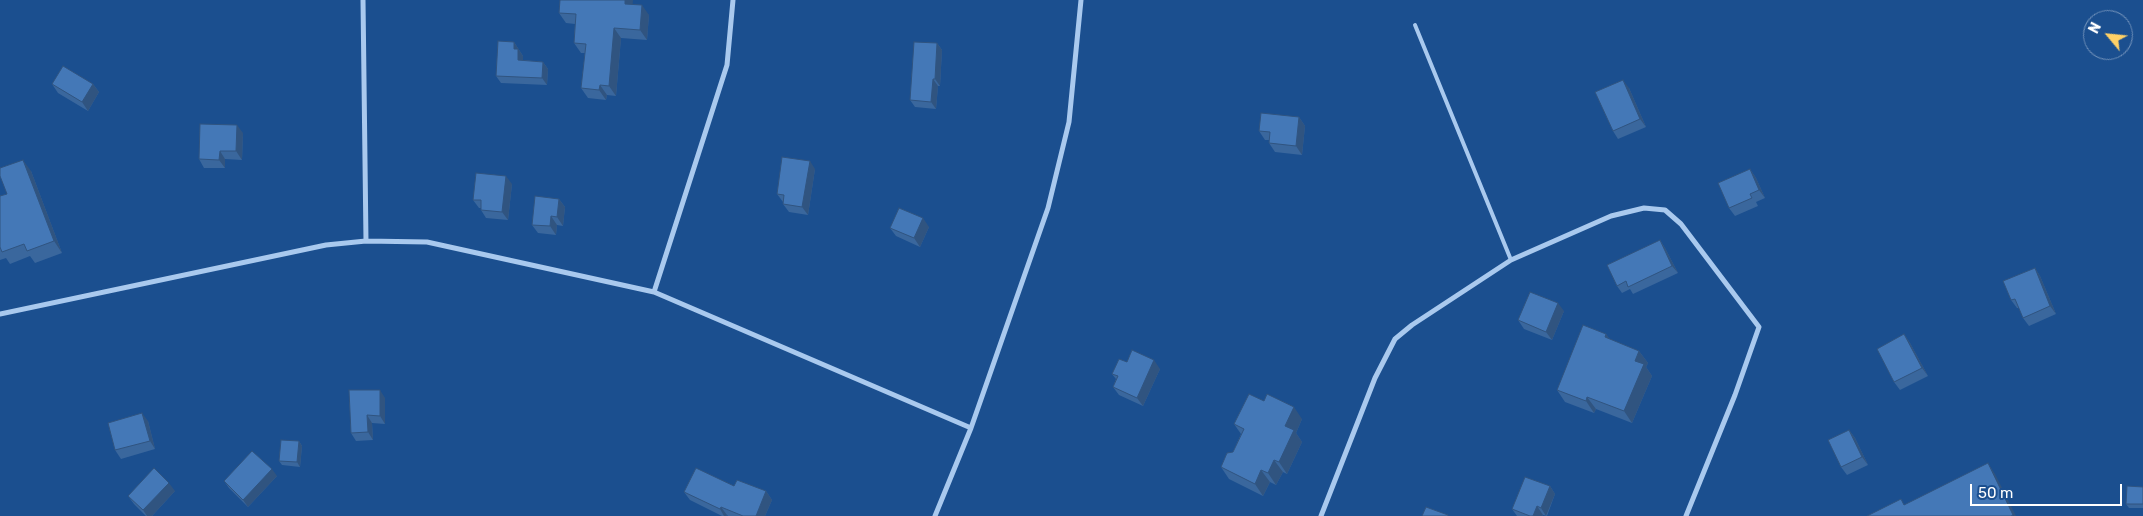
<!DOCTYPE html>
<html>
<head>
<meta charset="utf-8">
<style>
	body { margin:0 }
	#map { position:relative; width:2143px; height:516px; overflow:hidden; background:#1b4f8f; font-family:Rubik,sans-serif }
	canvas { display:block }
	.north { position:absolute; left:2083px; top:10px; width:50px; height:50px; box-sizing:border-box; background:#1b4f8f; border:1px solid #7695bc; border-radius:50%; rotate:298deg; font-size:14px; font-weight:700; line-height:20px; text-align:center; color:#fff }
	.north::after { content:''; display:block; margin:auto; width:18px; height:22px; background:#ffd166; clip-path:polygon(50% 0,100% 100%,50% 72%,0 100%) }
	.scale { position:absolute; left:1970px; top:484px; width:152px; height:22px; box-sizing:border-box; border:2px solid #fff; border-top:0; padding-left:6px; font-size:15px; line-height:18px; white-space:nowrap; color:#fff; -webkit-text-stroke:4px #1b4f8f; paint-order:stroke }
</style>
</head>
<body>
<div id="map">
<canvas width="2143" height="516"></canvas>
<div class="north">N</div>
<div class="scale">50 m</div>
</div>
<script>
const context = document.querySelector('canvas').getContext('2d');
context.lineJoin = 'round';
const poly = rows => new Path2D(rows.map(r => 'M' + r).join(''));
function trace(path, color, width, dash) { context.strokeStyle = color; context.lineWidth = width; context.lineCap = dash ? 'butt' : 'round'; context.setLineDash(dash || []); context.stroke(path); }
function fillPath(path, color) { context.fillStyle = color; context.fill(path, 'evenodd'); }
const lane = poly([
	[1415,25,1511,260]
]);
const street = poly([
	[363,0,366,241],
	[654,292,727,65,733,0],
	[0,314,326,245,366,241,427,242,654,292,971,428],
	[935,516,971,428,1048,208,1069,122,1081,0],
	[1321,516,1375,378,1395,339,1412,325,1511,260,1611,216,1644,208,1665,210,1681,224,1759,327,1735,395,1686,516]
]);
const wall = poly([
	[633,5,649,15,647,40,621,38,616,96,607,95,606,100,588,98,581,88,585,53,581,53,574,43,575,24,566,23,559,13],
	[514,42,523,56,523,60,543,62,548,69,547,85,501,83,496,76],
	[937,43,942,50,940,86,938,86,936,109,915,107,910,100],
	[52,84,93,84,99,92,88,111,58,93],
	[1629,88,1646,127,1618,139,1613,131],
	[1299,117,1305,126,1302,155,1275,152,1269,143,1269,140,1265,140,1259,131],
	[243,133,242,160,225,159,225,168,204,168,199,159],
	[815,169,808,215,789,212,783,204,783,202,777,194],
	[1750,169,1756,178,1765,198,1756,202,1758,206,1735,216,1729,208],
	[31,171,62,253,35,263,30,256,10,264,6,258,0,260,0,196,7,194],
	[512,184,508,220,486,218,481,210,481,208,479,208,473,200],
	[559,199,565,207,563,226,557,225,556,235,538,233,532,225],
	[929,227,920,247,896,236,890,228],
	[1660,240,1665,248,1678,273,1633,294,1630,289,1622,293,1617,286],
	[2035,268,2040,276,2056,314,2029,326,2023,318,2019,308,2017,308,2011,300],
	[1564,311,1552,340,1524,329,1518,320],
	[1606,334,1610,340,1639,351,1648,363,1646,367,1652,376,1632,423,1596,409,1594,413,1565,402,1557,390],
	[1904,334,1910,343,1928,376,1900,390,1894,382],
	[1127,362,1160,369,1143,406,1119,395,1113,387,1116,379,1112,374],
	[349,390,385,398,385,424,372,423,373,440,356,441,351,433],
	[1302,419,1296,433,1302,442,1287,474,1283,472,1276,485,1270,482,1263,496,1229,479,1221,467,1233,452,1241,434,1234,424],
	[148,421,155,449,121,459,115,450],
	[1849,430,1855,438,1868,465,1847,475,1841,467],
	[299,441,302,446,300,467,282,465,279,461],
	[277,476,248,507,229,488,224,481],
	[734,486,766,491,772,500,765,516,728,516,727,515,726,516,722,516,690,500,684,492],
	[1550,486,1555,494,1547,516,1543,515,1542,516,1517,516,1512,509],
	[2143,487,2143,508,2129,508,2126,504],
	[175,491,152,516,146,516,134,504,128,496]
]);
const shadedWall = poly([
	[625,0,633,0,632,14,625,4],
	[642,5,649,15,647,40,640,30],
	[614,28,621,38,616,96,609,86],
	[514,42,523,56,523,67,518,60,514,49],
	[937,43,942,50,940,86,935,79],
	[543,62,548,69,547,85,542,78],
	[933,79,938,86,936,109,931,102],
	[1623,80,1629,88,1646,127,1640,119],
	[93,84,99,92,88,111,82,102],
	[600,85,607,95,606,100,599,90],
	[1299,117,1305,126,1302,155,1296,146],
	[237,125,243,133,242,160,236,151],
	[220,151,225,159,225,168,219,160],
	[23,160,31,171,62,253,54,241],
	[810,161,815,169,808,215,802,207],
	[1750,169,1756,178,1765,198,1759,190],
	[506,176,512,184,508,220,502,212],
	[559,199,565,207,563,226,557,217],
	[551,216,557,225,556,235,550,226],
	[923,218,929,227,920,247,914,238],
	[1660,240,1665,248,1678,273,1672,266],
	[2035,268,2040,276,2056,314,2050,306],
	[1558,303,1564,311,1552,340,1546,332],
	[1606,334,1615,346,1605,337],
	[1904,334,1910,343,1928,376,1922,368],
	[1639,351,1648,363,1646,367,1652,376,1632,423,1624,411,1635,361],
	[1154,360,1160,369,1143,406,1137,398],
	[380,390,385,398,385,424,380,416],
	[1587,397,1596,409,1594,413,1586,401],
	[1294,407,1302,419,1296,433,1302,442,1287,474,1279,462,1285,426],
	[142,413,148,421,155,449,150,441],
	[367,415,372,423,373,440,368,432],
	[1849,430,1855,438,1868,465,1862,457],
	[299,441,302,446,300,467,297,462],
	[1274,460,1283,472,1276,485,1268,473],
	[1988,463,1995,474,2016,516,2014,516,2013,515],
	[272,469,277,476,248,507,243,500],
	[1261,470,1270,482,1263,496,1255,484],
	[169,483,175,491,152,516,147,516,143,510],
	[1550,486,1555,494,1546,516,1541,508],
	[766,491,772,500,765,516,756,516],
	[1537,506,1543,515,1542,516,1533,516],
	[721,507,727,515,726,516,724,516,720,509]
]);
const building = poly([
	[560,0,625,0,625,4,642,5,640,30,614,28,609,86,600,85,599,90,581,88,586,44,574,43,576,14,559,13,560,0],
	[498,41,514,42,514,49,518,49,518,60,543,62,542,78,496,76,498,41],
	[914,42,937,43,935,79,933,79,931,102,910,100,914,42],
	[63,66,93,84,82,102,52,84,63,66],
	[1623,80,1640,119,1613,131,1595,92,1623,80],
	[1261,113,1299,117,1296,146,1269,143,1270,132,1259,131,1261,113],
	[200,124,237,125,236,151,220,151,219,160,199,159,200,124],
	[782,157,810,161,802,207,783,204,784,195,777,194,782,157],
	[23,160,54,241,27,251,24,244,2,252,0,247,0,196,7,194,0,176,0,168,23,160],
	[1750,169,1759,190,1750,194,1752,198,1729,208,1718,183,1750,169],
	[476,173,506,176,502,212,481,210,481,200,473,200,476,173],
	[535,196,559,199,557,217,551,216,550,226,532,225,535,196],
	[899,208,923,218,914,238,890,228,899,208],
	[1660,240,1672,266,1628,287,1626,281,1617,286,1607,265,1660,240],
	[2035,268,2050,306,2023,318,2015,299,2011,300,2003,281,2035,268],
	[1530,292,1558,303,1546,332,1518,320,1530,292],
	[1583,325,1606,334,1605,337,1639,351,1635,361,1644,364,1624,411,1587,397,1586,401,1557,390,1583,325],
	[1904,334,1922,368,1894,382,1877,349,1904,334],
	[1132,350,1154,360,1137,398,1113,387,1118,376,1112,374,1119,359,1127,362,1132,350],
	[349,390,380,390,380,416,367,415,368,432,351,433,349,390],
	[1249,394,1264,401,1267,394,1294,407,1285,426,1294,430,1279,462,1274,460,1268,473,1261,470,1255,484,1221,467,1227,453,1233,452,1244,429,1234,424,1249,394],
	[142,413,150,441,115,450,108,423,142,413],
	[1849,430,1862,457,1841,467,1828,440,1849,430],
	[281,440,299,441,297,462,279,461,281,440],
	[252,451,272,469,243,500,224,481,252,451],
	[1988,463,2013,515,2011,516,1867,516,1901,499,1904,505,1988,463],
	[154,468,169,483,143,510,128,496,154,468],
	[696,468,734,486,737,480,766,491,756,516,743,516,721,507,720,509,684,492,696,468],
	[1525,477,1550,486,1541,508,1537,506,1533,516,1530,516,1512,509,1525,477],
	[2127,486,2143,487,2143,504,2126,504,2127,486],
	[1426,507,1448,515,1448,516,1422,516,1426,507]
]);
trace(lane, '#a9c9ee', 4);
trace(street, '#a9c9ee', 5);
fillPath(wall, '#3a679d');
fillPath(shadedWall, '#305480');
fillPath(building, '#4478b7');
trace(building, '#305480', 1);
</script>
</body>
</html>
